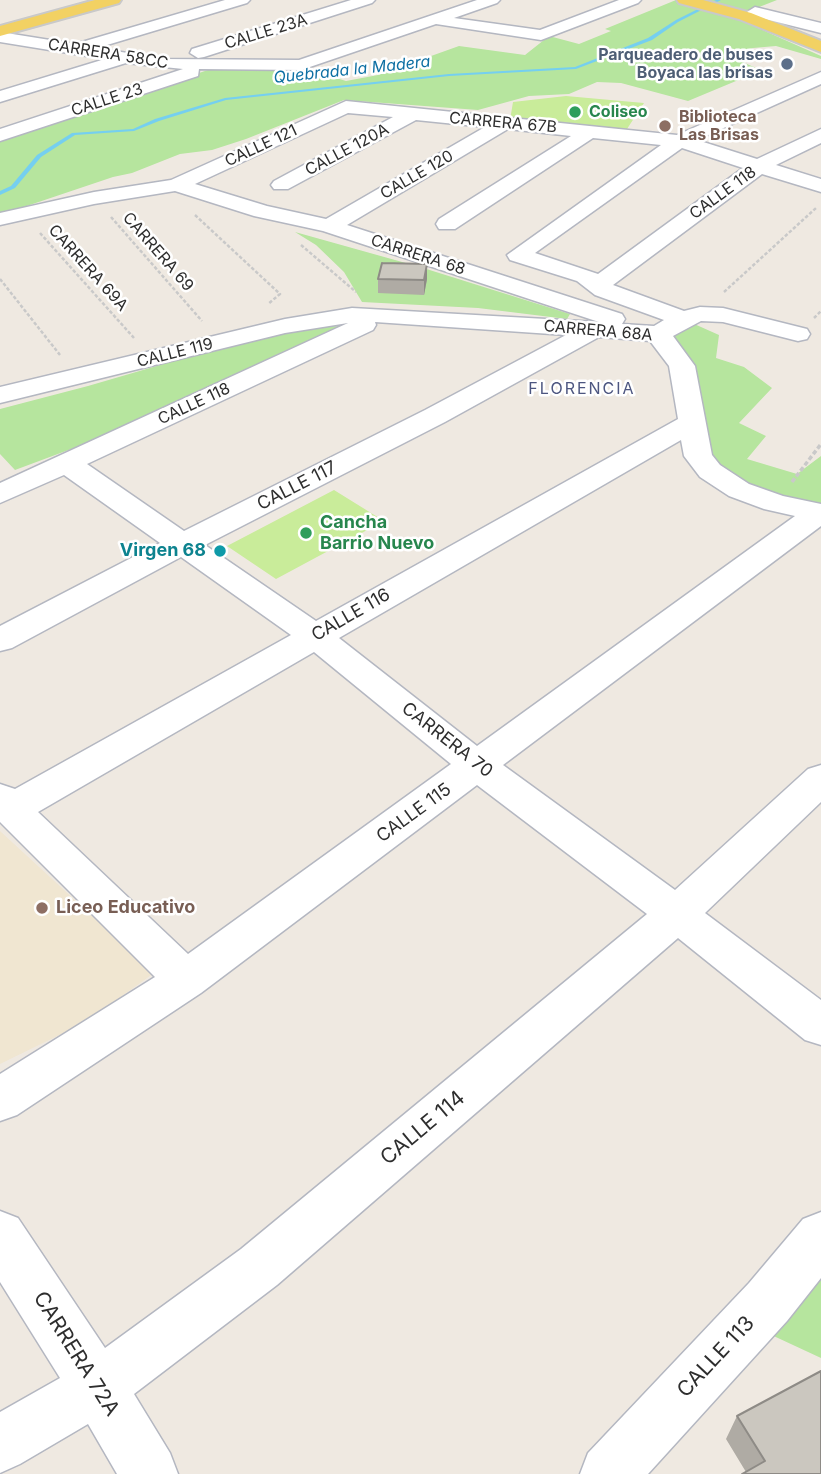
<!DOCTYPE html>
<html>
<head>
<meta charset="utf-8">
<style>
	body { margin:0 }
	canvas { display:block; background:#efe9e1 }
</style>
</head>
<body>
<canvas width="821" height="1474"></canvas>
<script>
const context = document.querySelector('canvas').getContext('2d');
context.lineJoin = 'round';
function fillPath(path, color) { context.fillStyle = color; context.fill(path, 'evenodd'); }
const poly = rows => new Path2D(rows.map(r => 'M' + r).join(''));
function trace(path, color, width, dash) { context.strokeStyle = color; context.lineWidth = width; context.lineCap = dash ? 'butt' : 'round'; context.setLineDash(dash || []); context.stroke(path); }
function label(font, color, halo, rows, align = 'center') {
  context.font = font + ' Inter,sans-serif'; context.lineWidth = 5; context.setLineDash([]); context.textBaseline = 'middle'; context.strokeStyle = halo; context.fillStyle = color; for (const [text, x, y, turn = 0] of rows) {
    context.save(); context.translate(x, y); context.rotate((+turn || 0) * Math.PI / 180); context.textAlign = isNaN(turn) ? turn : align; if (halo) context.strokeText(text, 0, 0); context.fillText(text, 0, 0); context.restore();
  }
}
const education = poly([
	[0,831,154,973,86,1022,0,1064]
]);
const green = poly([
	[676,0,777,0,749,11,749,24,821,56,821,59,776,46,753,48,729,56,765,72,736,81,688,101,621,83,597,82,569,94,529,96,478,110,344,100,246,139,212,150,180,154,132,173,113,177,0,215,0,139,211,69,310,70,346,81,378,75,459,46,525,55,549,36,579,44,611,31,605,29],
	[295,232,420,267,570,314,567,319,478,308,362,302,344,272,316,245],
	[683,319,719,335,716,358,744,367,772,388,739,423,766,436,747,459,797,474,821,456,821,507,757,491,717,466,658,334],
	[344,326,90,442,15,470,0,454,0,409,88,386,222,347,310,327],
	[821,1262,821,1358,765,1332]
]);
const pitch = poly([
	[566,96,644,103,627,129,510,120,513,102],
	[334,490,384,521,276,579,227,546]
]);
const stream = poly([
	[716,0,721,0,678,22,652,40,576,69,449,76,226,100,159,121,134,131,75,135,41,157,15,188,0,195,0,191,11,186,37,155,72,133,133,129,155,119,225,98,449,74,575,67,648,38,676,20,716,0]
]);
const pathFar1 = poly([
	[195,215,280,294,268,304],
	[111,217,202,321],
	[40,233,134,338],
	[301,245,356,292],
	[0,279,60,355],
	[724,292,816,208],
	[814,318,821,311]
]);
const path = poly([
	[792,482,821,444]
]);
const minor = poly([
	[225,0,250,0,247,3,97,48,164,59,299,60,477,0,500,0,497,3,454,18,540,30,619,0,641,0,638,3,541,40,436,24,301,70,199,69,198,76,0,141,0,129,183,69,126,63,0,102,0,91,105,59,0,42,0,32,75,44,225,0],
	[351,0,375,0,372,3,204,57,198,58,190,53,192,49,351,0],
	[755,7,821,23,821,33,749,15,747,12,755,7],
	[821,72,821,84,697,140,757,159,821,129,821,143,776,165,821,179,821,192,762,174,613,285,684,311,700,307,723,308,807,329,810,334,807,339,798,341,723,322,701,321,673,336,695,366,712,455,720,465,749,484,783,496,821,504,821,526,503,765,675,890,808,769,821,765,821,802,705,913,821,1000,821,1045,805,1040,678,938,277,1285,134,1394,170,1453,178,1474,117,1474,88,1424,20,1464,0,1473,0,1412,60,1378,0,1282,0,1211,18,1218,105,1348,241,1249,647,914,477,785,201,993,17,1115,0,1121,0,1074,155,977,0,822,0,784,15,789,291,635,181,557,12,648,0,651,0,626,160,543,64,475,0,503,0,483,348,323,285,333,0,403,0,387,285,319,352,308,599,322,323,231,254,216,175,191,94,204,0,225,0,213,94,192,171,180,346,101,677,135,821,72],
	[348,113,393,117,274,181,271,185,274,189,288,189,416,120,485,127,326,219,267,206,195,184,348,113],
	[508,129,571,136,439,219,436,224,439,229,455,229,593,138,661,145,507,255,510,260,577,281,595,295,664,320,654,326,622,324,625,319,622,314,347,225,508,129],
	[682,148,743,168,598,274,535,253,682,148],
	[375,322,566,335,425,410,184,531,87,464,373,330,376,325,375,322],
	[599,337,650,341,669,366,678,419,316,621,205,545,445,422,599,337],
	[681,440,684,456,700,477,729,496,764,509,795,516,477,746,339,638,681,440],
	[314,652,451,764,188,954,38,812,314,652],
	[821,1212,821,1278,787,1321,648,1474,580,1474,588,1453,749,1283,803,1219,821,1212]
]);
const major = poly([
	[95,0,121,0,119,3,0,36,0,26,95,0],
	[677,0,703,0,751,13,821,41,821,52,739,19,679,3,677,0]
]);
const wall = poly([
	[378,279,427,279,424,295,378,293],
	[737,1416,821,1474,746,1472,726,1439]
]);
const shadedWall = poly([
	[427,264,427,279,424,295,424,280]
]);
const building = poly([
	[382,263,427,264,424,280,378,279,382,263],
	[821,1371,821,1474,742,1474,765,1461,737,1416,821,1371]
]);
const markers = [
	[787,64,7,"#5c6f8a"],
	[575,112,7,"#2e9e5b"],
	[665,126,7,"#8d6e63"],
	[306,533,7,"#2e9e5b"],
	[220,551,7,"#0f9aa8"],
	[42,908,7,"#8d6e63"]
];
const farStreetnames = [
	["CALLE 23A",266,32,-17],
	["CARRERA 58CC",108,54,9],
	["CALLE 23",107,100,-18],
	["CARRERA 67B",503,123,5],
	["CALLE 121",261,146,-25],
	["CALLE 120A",347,150,-28],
	["CALLE 120",417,175,-30],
	["CALLE 118",723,193,-36],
	["CARRERA 69",158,252,49],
	["CARRERA 68",418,255,18],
	["CARRERA 69A",88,268,48],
	["CARRERA 68A",598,331,5],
	["CALLE 119",175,353,-14],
	["CALLE 118",194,404,-25]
];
const farServicenames = [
	["Parqueadero de buses",773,55],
	["Boyaca las brisas",773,73]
];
const farWaternames = [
	["Quebrada la Madera",352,70,-6]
];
const farLeisurenames = [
	["Coliseo",589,112]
];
const farEducationnames = [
	["Biblioteca",679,117],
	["Las Brisas",679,135]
];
const farNeighbourhoodnames = [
	["FLORENCIA",582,389]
];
const streetNames = [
	["CALLE 117",297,486,-27],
	["CALLE 116",351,615,-30],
	["CARRERA 70",447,740,38],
	["CALLE 115",414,813,-36]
];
const leisureNames = [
	["Cancha",320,523],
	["Barrio Nuevo",320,544]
];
const cultureNames = [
	["Virgen 68",206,551]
];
const educationNames = [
	["Liceo Educativo",56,908]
];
const nearStreetnames = [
	["CALLE 114",423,1128,-40],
	["CARRERA 72A",76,1354,58],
	["CALLE 113",716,1357,-47]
];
fillPath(education, '#f0e6d1');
fillPath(green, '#b6e59e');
fillPath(pitch, '#c9ec9a');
fillPath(stream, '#75cff0');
trace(minor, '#b4b7c1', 3);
trace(major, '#c9c9c9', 4);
trace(pathFar1, '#c9c9c9', 2.5, [3.5, 2]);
trace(path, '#c9c9c9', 3.5, [4.5, 2.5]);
fillPath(minor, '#fff');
fillPath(major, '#f2d163');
fillPath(wall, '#afaba4');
fillPath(shadedWall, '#8e8b86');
fillPath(building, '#cbc7bf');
trace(building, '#8e8b86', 2);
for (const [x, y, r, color] of markers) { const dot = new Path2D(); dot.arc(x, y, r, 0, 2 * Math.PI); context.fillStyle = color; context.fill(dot); trace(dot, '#fff', 2.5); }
label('16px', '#2e2e2e', '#fff', farStreetnames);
label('bold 16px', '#4e5e75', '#fff', farServicenames, 'right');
label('italic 16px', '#0d6fa3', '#fff', farWaternames);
label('bold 16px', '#27864d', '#fff', farLeisurenames, 'left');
label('bold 16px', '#785e54', '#fff', farEducationnames, 'left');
context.letterSpacing = '2px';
label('16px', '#4d5680', '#fff', farNeighbourhoodnames);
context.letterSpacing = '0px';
label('18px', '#2e2e2e', '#fff', streetNames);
label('bold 18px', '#27864d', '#fff', leisureNames, 'left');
label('bold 18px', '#0d838f', '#fff', cultureNames, 'right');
label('bold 18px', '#785e54', '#fff', educationNames, 'left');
label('21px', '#2e2e2e', '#fff', nearStreetnames);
</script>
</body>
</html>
